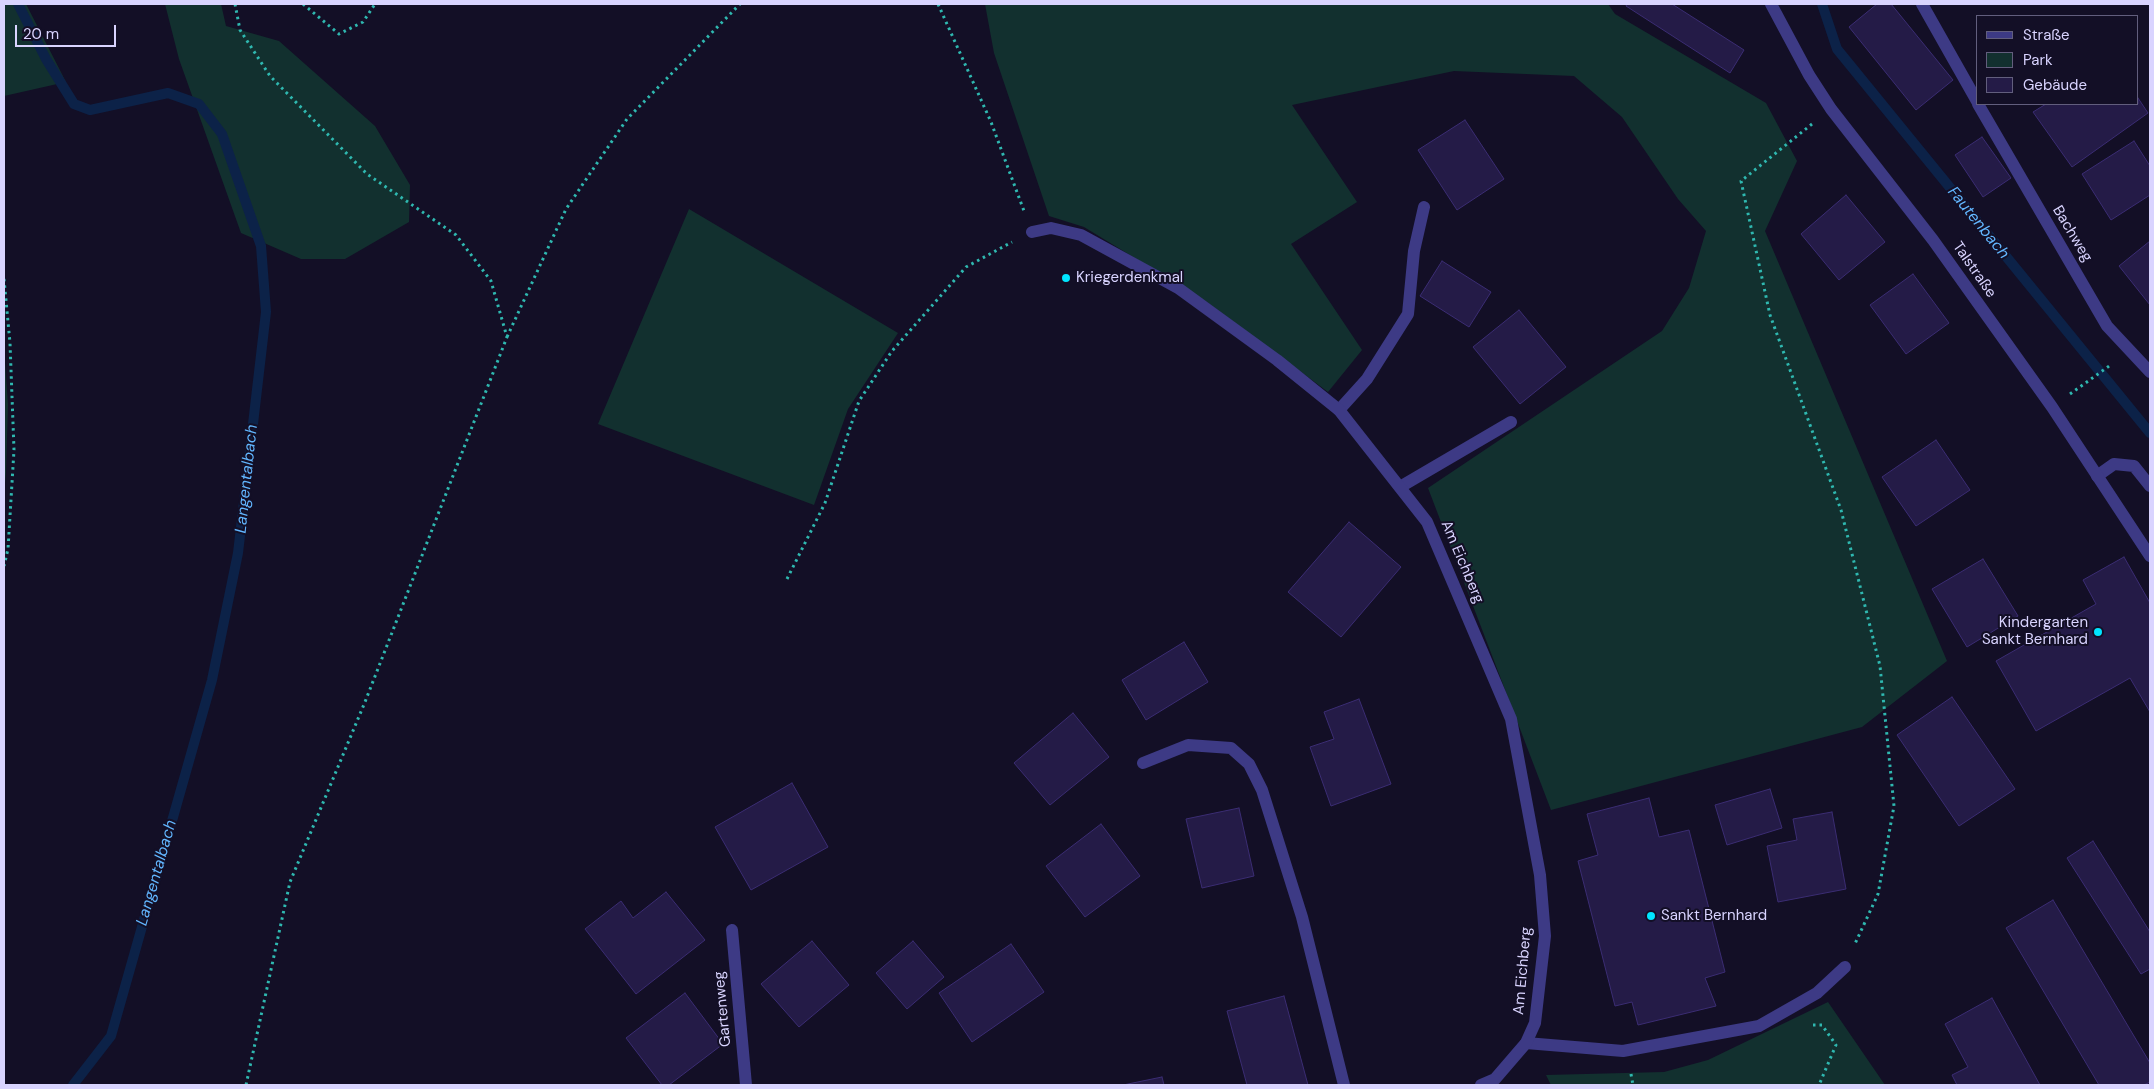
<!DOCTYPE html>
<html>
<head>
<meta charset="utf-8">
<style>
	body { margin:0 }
	#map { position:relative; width:2154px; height:1089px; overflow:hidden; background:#130f26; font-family:"DM Sans",sans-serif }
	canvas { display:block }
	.frame { position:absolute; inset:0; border:5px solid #d9d4ff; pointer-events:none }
	.legend { position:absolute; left:1976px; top:15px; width:162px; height:90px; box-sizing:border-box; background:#130f26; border:1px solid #625e7d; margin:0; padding:6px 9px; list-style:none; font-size:15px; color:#d9d4ff }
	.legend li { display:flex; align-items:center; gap:10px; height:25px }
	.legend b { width:25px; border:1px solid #625e7d }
	.scale { position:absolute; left:15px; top:25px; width:101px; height:22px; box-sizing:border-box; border:2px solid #d9d4ff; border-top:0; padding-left:6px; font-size:15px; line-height:18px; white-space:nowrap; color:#d9d4ff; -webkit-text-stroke:4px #130f26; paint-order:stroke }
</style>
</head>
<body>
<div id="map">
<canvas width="2154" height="1089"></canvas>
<div class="frame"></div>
<ul class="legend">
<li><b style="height:6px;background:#3d3a85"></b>Straße</li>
<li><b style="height:14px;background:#12302f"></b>Park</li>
<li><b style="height:14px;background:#241b47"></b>Gebäude</li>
</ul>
<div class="scale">20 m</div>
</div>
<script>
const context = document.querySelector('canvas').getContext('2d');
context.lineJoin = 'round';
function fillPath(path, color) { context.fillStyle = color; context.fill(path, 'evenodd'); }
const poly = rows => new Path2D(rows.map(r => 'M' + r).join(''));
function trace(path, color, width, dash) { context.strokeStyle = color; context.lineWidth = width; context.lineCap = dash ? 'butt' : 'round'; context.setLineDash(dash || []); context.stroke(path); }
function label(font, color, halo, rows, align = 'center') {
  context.font = font + ' "DM Sans",sans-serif'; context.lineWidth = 4; context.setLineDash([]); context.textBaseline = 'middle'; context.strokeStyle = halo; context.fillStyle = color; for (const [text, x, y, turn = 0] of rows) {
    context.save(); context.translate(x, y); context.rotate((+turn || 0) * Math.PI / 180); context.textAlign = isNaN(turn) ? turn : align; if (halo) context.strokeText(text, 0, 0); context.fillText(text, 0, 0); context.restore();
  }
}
const green = poly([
	[4,4,26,4,66,82,4,96],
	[165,4,221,4,226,26,279,41,375,126,410,185,409,222,345,259,301,259,241,233,179,59],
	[985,4,1608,4,1615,14,1766,103,1797,161,1765,231,1947,661,1862,727,1551,810,1428,488,1662,331,1689,288,1706,231,1678,199,1622,117,1574,76,1454,71,1292,105,1357,202,1291,244,1362,350,1328,392,1207,302,1084,227,1049,216,994,53],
	[689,209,898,333,848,409,814,505,598,424],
	[4,348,8,405,6,473,4,494],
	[1828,1002,1885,1085,1551,1085,1546,1075,1664,1072,1708,1060]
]);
const stream = poly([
	[18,4,46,59,74,104,90,110,168,93,199,104,222,134,261,246,266,312,238,553,212,680,111,1036,73,1085],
	[1822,4,1837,49,2150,433]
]);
const building = poly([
	[1627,4,1672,4,1744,50,1730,73,1626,6,1627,4],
	[1877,4,1891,4,1953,80,1916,110,1849,27,1877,4],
	[2138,98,2148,113,2072,167,2033,112,2046,104,2138,104,2138,98],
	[1465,120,1504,179,1457,210,1418,150,1465,120],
	[1982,137,2011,178,1983,197,1955,155,1982,137],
	[2134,141,2150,166,2150,195,2111,220,2082,174,2134,141],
	[1846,195,1885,242,1839,280,1801,234,1846,195],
	[2150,241,2150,305,2119,266,2150,241],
	[1442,261,1491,292,1469,327,1420,296,1442,261],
	[1913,274,1949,323,1906,354,1870,305,1913,274],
	[1519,310,1566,367,1520,404,1473,347,1519,310],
	[1936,440,1970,490,1916,526,1882,477,1936,440],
	[1349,522,1401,567,1341,637,1288,592,1349,522],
	[2124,557,2150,603,2150,712,2130,678,2036,731,1996,661,2096,604,2083,580,2124,557],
	[1983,559,2018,616,1967,647,1932,589,1983,559],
	[1184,642,1208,682,1146,720,1122,680,1184,642],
	[1952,697,2015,789,1959,826,1897,735,1952,697],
	[1359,699,1391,784,1331,806,1310,747,1334,739,1324,712,1359,699],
	[1073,713,1109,757,1050,805,1014,763,1073,713],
	[792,783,828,847,751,890,715,827,792,783],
	[1770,789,1782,828,1727,845,1715,805,1770,789],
	[1649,798,1659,837,1689,830,1725,972,1705,978,1716,1006,1638,1025,1632,1002,1615,1006,1578,861,1598,855,1587,814,1649,798],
	[1239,808,1254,876,1202,888,1186,819,1239,808],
	[1832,812,1846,889,1778,902,1767,846,1797,840,1793,819,1832,812],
	[1101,824,1140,876,1085,917,1046,866,1101,824],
	[2093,841,2150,932,2150,969,2141,974,2067,858,2093,841],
	[666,892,705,940,636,994,585,929,621,901,633,918,666,892],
	[2053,900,2150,1063,2150,1082,2144,1085,2099,1085,2006,928,2053,900],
	[812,941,849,985,799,1027,761,984,812,941],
	[913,941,944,977,907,1009,876,973,913,941],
	[1011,944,1044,992,972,1042,939,993,1011,944],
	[685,993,723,1044,669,1085,662,1085,626,1038,685,993],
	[1284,996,1308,1085,1247,1085,1227,1011,1284,996],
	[1992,998,2040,1085,1957,1085,1952,1075,1968,1067,1945,1024,1992,998],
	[1162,1077,1164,1085,1123,1085,1162,1077]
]);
const path = poly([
	[235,4,240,30,270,76,367,174,456,235,491,281,507,337,365,702,290,882,246,1085],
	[303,4,339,34,363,22,375,4],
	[938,4,991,122,1024,211],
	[1812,124,1741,181,1770,315,1841,510,1880,666,1894,806,1878,894,1854,946],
	[4,279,10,343,14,450,8,549,4,566],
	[507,337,566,209,627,119,740,4],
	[2070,394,2112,364],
	[787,579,825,503,859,401,892,351,966,267,1012,242],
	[1813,1025,1822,1025,1836,1045,1819,1085],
	[1631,1074,1633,1085]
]);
const service = poly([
	[1339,410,1367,379,1408,314,1414,251,1424,207],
	[2097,476,2114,464,2134,466,2150,486],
	[1400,487,1511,422],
	[1526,1043,1623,1051,1759,1026,1817,993,1845,967]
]);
const minor = poly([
	[1771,4,1809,75,1831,109,1933,240,2052,407,2150,556],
	[1922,4,1978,103],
	[1978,104,2107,326,2150,372],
	[1032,232,1051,228,1081,235,1178,288,1277,360,1339,410,1427,522,1511,719,1540,875,1545,936,1535,1023,1526,1043,1495,1079,1481,1085],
	[1143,763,1188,745,1231,748,1249,764,1262,790,1302,917,1344,1085],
	[732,930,746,1085]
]);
const markers = [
	[1066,278,5,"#00e5ff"],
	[2098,632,5,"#00e5ff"],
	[1651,916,5,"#00e5ff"]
];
const streetNames = [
	["Bachweg",2072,234,59],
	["Talstraße",1974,270,55],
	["Am Eichberg",1462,562,67],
	["Am Eichberg",1523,971,-85],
	["Gartenweg",723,1009,-95]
];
const poiNames = [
	["Kriegerdenkmal",1076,278],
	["Kindergarten",2088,623,"right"],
	["Sankt Bernhard",2088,640,"right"],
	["Sankt Bernhard",1661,916]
];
const waterNames = [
	["Fautenbach",1978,223,51],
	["Langentalbach",247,479,-84],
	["Langentalbach",157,873,-74]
];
fillPath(green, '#12302f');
trace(stream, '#0c2248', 10);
fillPath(building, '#241b47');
trace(building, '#3b2d73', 1);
trace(path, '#2fb8b0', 3, [2.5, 4]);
trace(service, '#3d3a85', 12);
trace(minor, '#3d3a85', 12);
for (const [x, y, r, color] of markers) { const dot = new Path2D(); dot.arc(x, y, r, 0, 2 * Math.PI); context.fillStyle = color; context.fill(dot); trace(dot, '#130f26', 2); }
label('15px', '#d9d4ff', '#130f26', streetNames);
label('15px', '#d9d4ff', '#130f26', poiNames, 'left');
label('italic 16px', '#62b6ff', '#130f26', waterNames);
</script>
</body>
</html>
